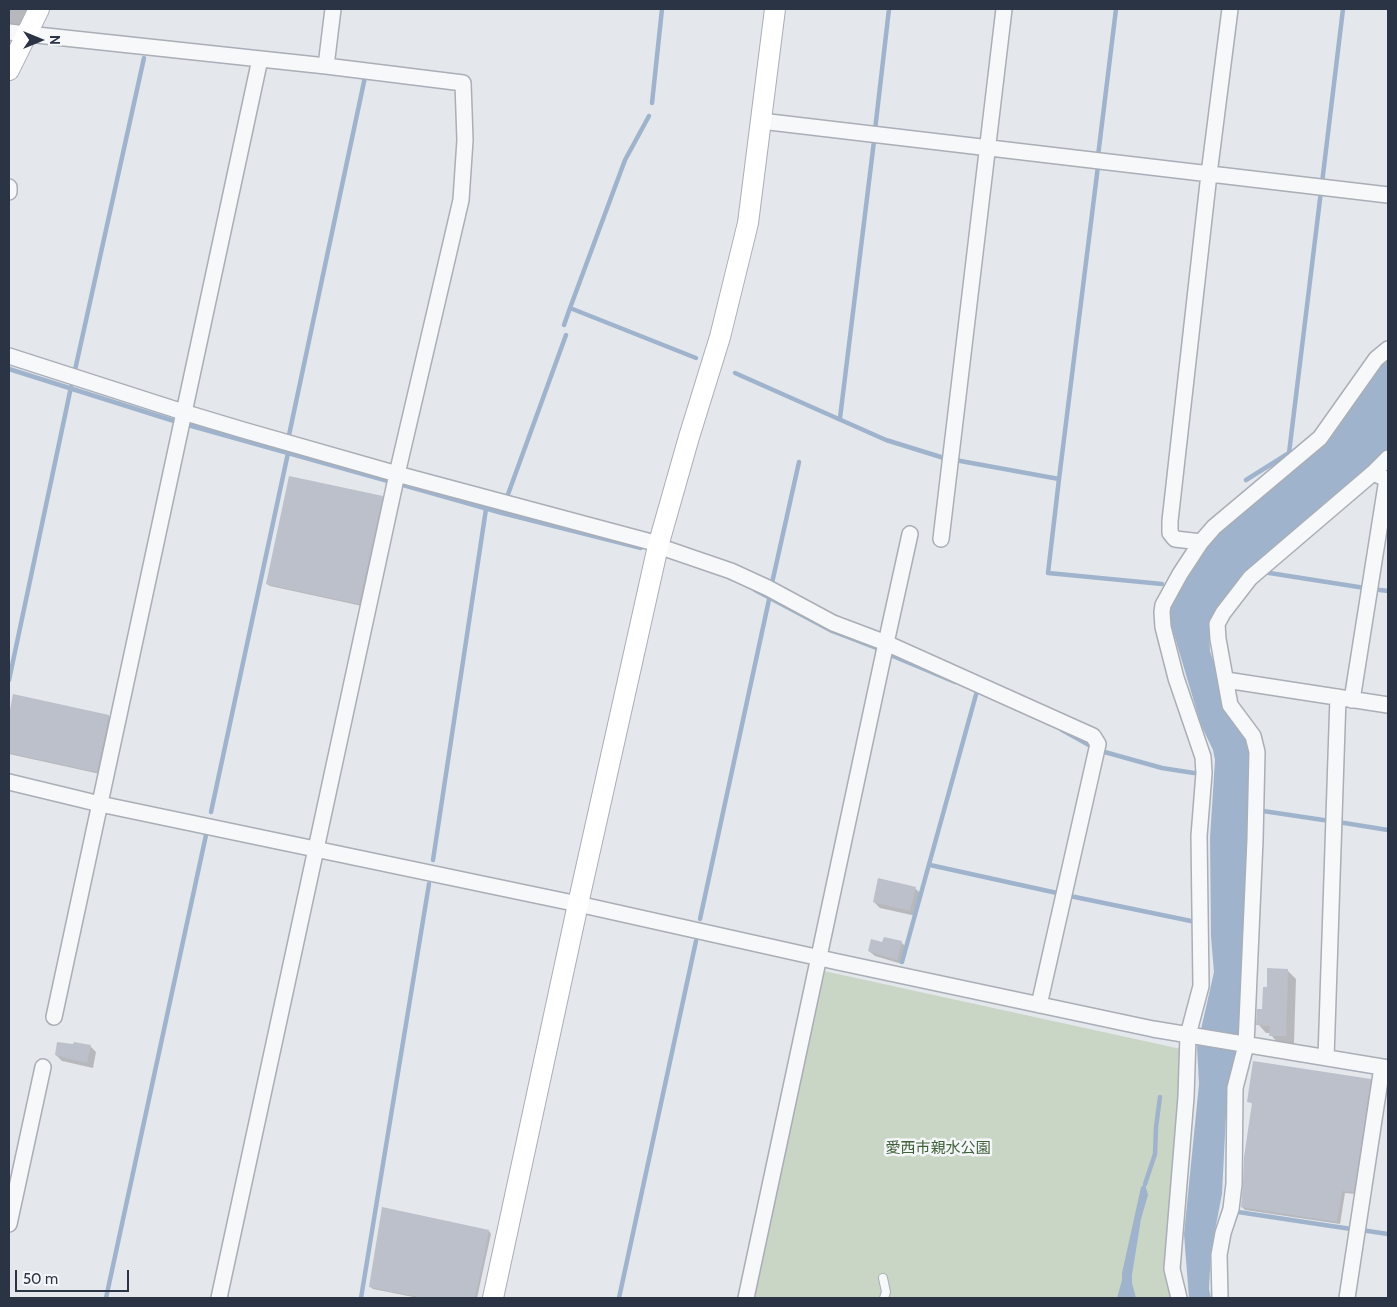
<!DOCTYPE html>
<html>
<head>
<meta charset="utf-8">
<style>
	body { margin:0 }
	#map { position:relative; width:1397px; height:1307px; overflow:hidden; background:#e4e7ec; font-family:Cabin,sans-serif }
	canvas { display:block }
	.frame { position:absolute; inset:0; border:10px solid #2b3445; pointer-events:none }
	.north { position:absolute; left:15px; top:15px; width:50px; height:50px; -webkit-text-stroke:4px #f4f6f9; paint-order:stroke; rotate:90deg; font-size:14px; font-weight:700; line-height:20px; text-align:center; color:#2b3445 }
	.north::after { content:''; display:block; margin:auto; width:18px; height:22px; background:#2b3445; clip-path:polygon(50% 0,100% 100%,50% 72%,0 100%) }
	.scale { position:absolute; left:15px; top:1270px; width:114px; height:22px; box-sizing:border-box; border:2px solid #2b3445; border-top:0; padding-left:6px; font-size:15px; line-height:18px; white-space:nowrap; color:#2b3445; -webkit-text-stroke:4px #f4f6f9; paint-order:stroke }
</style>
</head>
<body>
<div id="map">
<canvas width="1397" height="1307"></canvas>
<div class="frame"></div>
<div class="north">N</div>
<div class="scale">50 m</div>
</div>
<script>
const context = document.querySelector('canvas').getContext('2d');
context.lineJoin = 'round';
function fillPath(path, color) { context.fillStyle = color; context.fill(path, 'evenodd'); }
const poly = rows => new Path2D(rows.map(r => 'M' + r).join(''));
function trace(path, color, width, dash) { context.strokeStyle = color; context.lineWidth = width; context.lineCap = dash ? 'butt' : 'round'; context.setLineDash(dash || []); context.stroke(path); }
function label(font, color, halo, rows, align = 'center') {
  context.font = font + ' Cabin,"Noto Sans JP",sans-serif'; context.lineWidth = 5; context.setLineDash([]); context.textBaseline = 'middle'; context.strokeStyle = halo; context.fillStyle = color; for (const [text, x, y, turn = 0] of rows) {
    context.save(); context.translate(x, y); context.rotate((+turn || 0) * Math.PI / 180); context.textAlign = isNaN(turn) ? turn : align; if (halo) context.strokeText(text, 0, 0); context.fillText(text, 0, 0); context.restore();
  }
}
const green = poly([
	[824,971,1181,1049,1167,1263,1172,1298,751,1298]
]);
const water = poly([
	[1388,360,1388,450,1237,585,1222,600,1211,620,1209,628,1210,651,1217,673,1222,702,1250,740,1253,755,1241,1033,1227,1094,1222,1194,1211,1251,1209,1289,1211,1298,1189,1298,1184,1234,1199,1084,1197,1047,1214,972,1211,937,1210,838,1215,760,1213,750,1201,725,1170,621,1171,604,1194,564,1214,538,1327,442,1343,415,1363,388,1383,363],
	[1145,1184,1148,1195,1141,1219,1132,1275,1132,1283,1136,1298,1117,1298,1122,1280,1122,1273,1141,1187]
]);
const shadow = poly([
	[9,9,33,9,18,35,9,37],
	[382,497,385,500,362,606,270,586,267,584],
	[14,695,109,716,111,719,100,774,9,754,9,721],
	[915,888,921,894,916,916,880,908,874,902],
	[901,942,906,947,902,964,875,956,869,951,883,943],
	[1288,971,1296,979,1294,1044,1279,1044,1271,1035,1271,1033,1266,1033,1258,1024,1268,988],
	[90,1046,96,1052,93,1068,62,1061,56,1055],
	[1370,1080,1373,1083,1356,1194,1345,1193,1340,1224,1245,1210,1242,1207,1253,1104,1248,1101],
	[489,1231,491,1234,477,1298,418,1298,373,1289,370,1286]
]);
const stream = poly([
	[652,103,662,9],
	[875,130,889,9],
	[1098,156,1116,9],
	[1322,183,1343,9],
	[570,308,625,160,649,116],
	[564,325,570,308,696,358],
	[9,369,174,421],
	[75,370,144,58],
	[735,373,886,440,944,458],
	[840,418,874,141],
	[188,425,388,481],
	[289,435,365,77],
	[955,460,1059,479,1048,573,1162,584],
	[1059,479,1098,166],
	[1246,480,1289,453,1321,191],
	[403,485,502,513,641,548],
	[507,497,566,335],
	[1263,572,1365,588],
	[772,583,799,462],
	[1372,589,1388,591],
	[755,590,832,631,879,649],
	[888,654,955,682],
	[9,680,71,387],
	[1062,730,1089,745],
	[1101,751,1162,768,1194,773],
	[1263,811,1330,821],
	[211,812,288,453],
	[1338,822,1388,830],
	[433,860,486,509],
	[930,865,1057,893],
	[1070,896,1191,921],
	[700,919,770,595],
	[902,962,977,691],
	[1145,1184,1155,1154,1156,1127,1160,1097],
	[1238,1212,1351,1229],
	[1361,1230,1388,1234],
	[106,1298,206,835],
	[361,1298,429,884],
	[619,1298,696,941]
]);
const building = poly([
	[289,476,383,496,359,604,266,584],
	[13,694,109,715,97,772,9,753,9,715],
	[878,878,916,887,910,911,873,902],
	[884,937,902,941,897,960,868,951,871,939,882,942],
	[1267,968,1288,969,1286,1036,1269,1036,1270,1026,1256,1025,1257,1009,1262,1009,1263,987,1267,987],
	[57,1042,73,1044,74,1042,91,1045,87,1063,55,1055],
	[1253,1061,1371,1079,1354,1192,1342,1191,1337,1222,1241,1207,1243,1184,1244,1157,1252,1103,1247,1102],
	[382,1207,489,1230,475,1298,424,1298,369,1287]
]);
const lane = poly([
	[883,1278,886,1292,884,1298]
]);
const street = poly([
	[1230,9,1209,174,1170,521,1170,533,1175,539,1201,542,1214,527,1320,438,1376,359,1388,349],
	[9,32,326,66,463,83,465,140,461,200,397,474,219,1298],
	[326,66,333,9],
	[761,121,1388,195],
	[9,187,9,192],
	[9,356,183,412,243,430,397,474,651,542,658,546,731,571,768,588,833,623,886,643,910,534],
	[1382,477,1373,473,1388,458],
	[941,539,1004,9],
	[1226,680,1388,705],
	[1352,700,1387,479,1388,480],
	[9,782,100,804,578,904,838,962,1153,1029,1388,1068],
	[54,1017,260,59],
	[1326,1058,1338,697],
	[9,1224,43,1067],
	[746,1298,886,643,1093,736,1098,744,1039,1005],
	[1179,1298,1172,1269,1186,1097,1188,1035,1201,986,1199,836,1204,773,1203,757,1176,678,1163,627,1162,612,1163,605,1180,574,1201,542],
	[1220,1298,1219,1255,1223,1233,1231,1209,1234,1184,1235,1088,1246,1045,1255,840,1257,752,1253,736,1230,705,1218,639,1217,624,1223,613,1250,578,1373,473],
	[1347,1298,1382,1067]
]);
const secondary = poly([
	[9,70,39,9],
	[493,1298,578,904,658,546,689,437,720,337,748,223,775,9]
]);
const parkNames = [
	["愛西市親水公園",938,1149]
];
fillPath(green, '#c9d6c5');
fillPath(water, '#9fb4cc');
fillPath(shadow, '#0003');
trace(stream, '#9fb4cc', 4.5);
fillPath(building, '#bbc0ca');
trace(lane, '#a9aeb7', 10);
trace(street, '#a9aeb7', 18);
trace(secondary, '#a9aeb7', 22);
trace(lane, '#f7f8fa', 8);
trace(street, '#f7f8fa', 15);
trace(secondary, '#fff', 20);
label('15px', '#3f6138', '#f4f6f9', parkNames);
</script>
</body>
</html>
